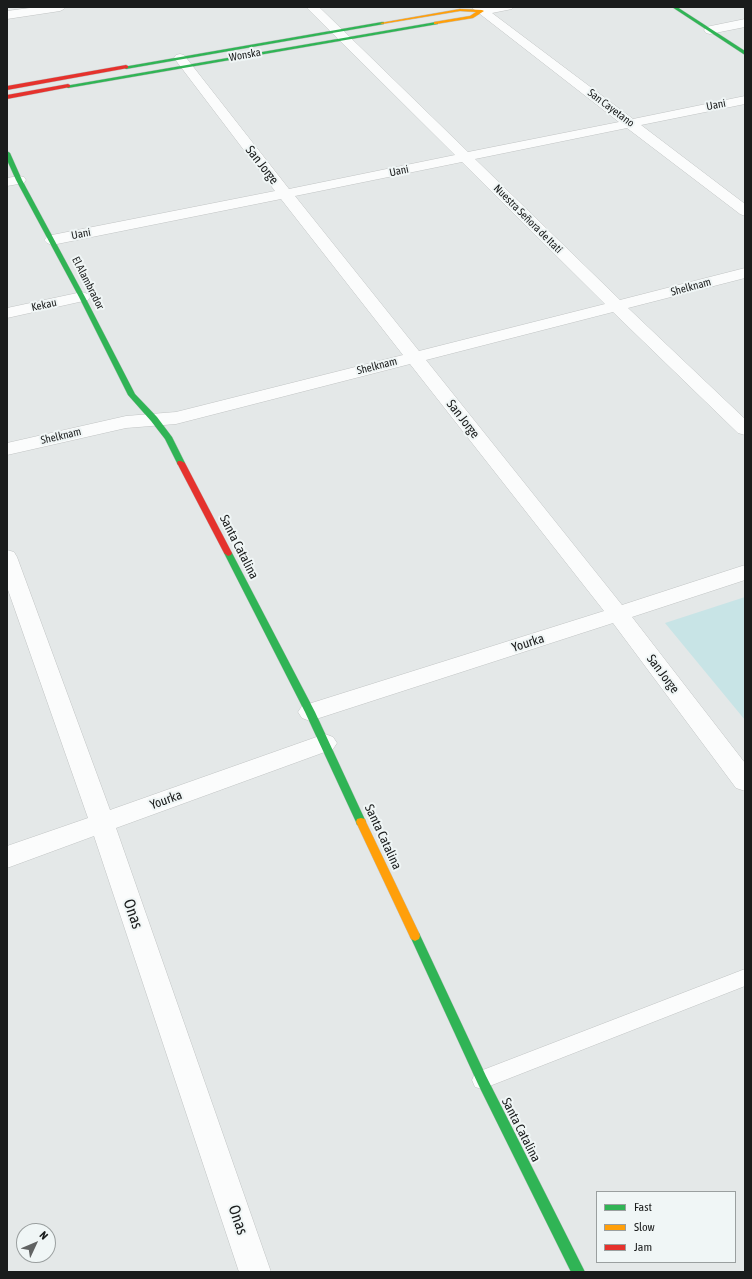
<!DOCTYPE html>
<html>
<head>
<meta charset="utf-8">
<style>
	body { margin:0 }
	#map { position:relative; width:752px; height:1279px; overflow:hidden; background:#e4e8e8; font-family:"Asap Condensed",sans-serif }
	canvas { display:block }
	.frame { position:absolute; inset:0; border:8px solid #1a1c1c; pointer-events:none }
	.legend { position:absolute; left:596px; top:1191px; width:140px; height:72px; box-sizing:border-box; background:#f0f6f6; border:1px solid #9a9f9f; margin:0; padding:5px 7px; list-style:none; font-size:12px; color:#1a1c1c }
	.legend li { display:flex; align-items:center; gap:8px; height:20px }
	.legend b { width:20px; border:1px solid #9a9f9f }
	.north { position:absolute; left:16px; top:1223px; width:40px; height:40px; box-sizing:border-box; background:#f0f6f6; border:1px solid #9a9f9f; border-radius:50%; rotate:46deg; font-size:11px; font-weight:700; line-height:16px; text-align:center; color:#1a1c1c }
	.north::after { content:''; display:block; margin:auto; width:14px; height:18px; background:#616363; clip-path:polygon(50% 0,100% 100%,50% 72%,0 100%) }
</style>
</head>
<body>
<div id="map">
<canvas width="752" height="1279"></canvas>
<div class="frame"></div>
<ul class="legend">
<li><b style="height:5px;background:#30b455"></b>Fast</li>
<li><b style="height:5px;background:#ff9f0a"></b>Slow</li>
<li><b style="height:5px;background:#e5322d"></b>Jam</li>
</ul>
<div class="north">N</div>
</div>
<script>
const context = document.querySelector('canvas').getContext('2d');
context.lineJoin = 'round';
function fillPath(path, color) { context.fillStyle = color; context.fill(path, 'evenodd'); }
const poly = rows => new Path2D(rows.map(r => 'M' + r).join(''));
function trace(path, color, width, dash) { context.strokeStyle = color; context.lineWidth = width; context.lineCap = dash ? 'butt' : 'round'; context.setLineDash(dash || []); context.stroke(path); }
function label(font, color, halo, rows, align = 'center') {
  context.font = font + ' "Asap Condensed",sans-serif'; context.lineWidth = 4; context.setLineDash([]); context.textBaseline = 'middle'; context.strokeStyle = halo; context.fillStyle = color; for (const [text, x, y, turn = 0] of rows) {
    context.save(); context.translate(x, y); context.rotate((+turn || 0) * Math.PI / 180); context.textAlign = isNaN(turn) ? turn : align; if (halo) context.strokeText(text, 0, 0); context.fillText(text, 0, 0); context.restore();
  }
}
const green = poly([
	[745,597,745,720,665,623]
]);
const lane = poly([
	[745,969,745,986,482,1089,475,1087,472,1080,475,1073,745,969]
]);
const street = poly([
	[37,7,66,7,64,9,60,11,7,19,7,11,37,7],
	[306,7,319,7,468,152,619,122,471,7,514,7,512,9,492,13,633,119,745,96,745,104,641,125,745,204,745,216,740,214,627,128,475,159,620,300,745,268,745,278,628,308,745,419,745,435,738,433,613,312,426,360,622,605,745,565,745,580,632,617,745,763,745,791,736,788,613,623,310,721,302,718,298,712,302,706,604,611,410,364,176,424,126,428,7,455,7,443,126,416,176,412,403,355,281,199,52,245,47,243,44,240,47,237,52,235,275,191,174,58,176,55,180,54,184,55,289,189,455,155,306,7],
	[462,162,605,304,419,351,295,196,462,162],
	[745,19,745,27,710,34,706,33,704,30,706,27,745,19],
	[19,176,24,177,26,180,24,183,7,186,7,178,19,176],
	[82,292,88,294,90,297,88,300,7,318,7,308,82,292],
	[7,550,14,552,17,557,110,810,325,734,333,737,337,743,333,749,116,828,271,1272,239,1272,94,836,7,868,7,846,88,818,7,587,7,550]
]);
const fast = poly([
	[672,7,677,7,745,51,745,55,672,7],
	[382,22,384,22,384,24,126,69,123,67,382,22],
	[436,22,438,22,438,24,68,88,65,86,436,22],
	[7,151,10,153,22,180,85,297,135,394,157,417,172,437,185,463,184,465,178,465,165,439,151,421,128,395,79,297,16,180,7,160,7,151],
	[228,550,232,553,315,712,366,822,365,825,361,826,357,825,356,822,305,712,224,553,228,550],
	[415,931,419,933,486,1076,585,1272,571,1272,478,1084,410,936,411,933,415,931]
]);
const slow = poly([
	[460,9,482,10,484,11,473,18,436,24,434,24,434,22,470,16,476,12,460,11,382,24,380,23,460,9],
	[361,818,365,819,366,822,419,933,420,936,419,939,415,941,411,939,356,822,357,819,361,818]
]);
const jam = poly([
	[126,65,128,66,128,68,7,90,7,86,126,65],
	[68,84,70,85,70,87,7,99,7,95,68,84],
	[178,461,181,461,185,463,232,553,231,555,228,556,224,553,177,463,178,461]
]);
const farStreetnames = [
	["Wonska",245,55,-10],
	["Uani",716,105,-11],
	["San Cayetano",611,108,37],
	["Uani",399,171,-12],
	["Nuestra Señora de Itatí",528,219,45],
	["Uani",81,234,-11],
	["El Alambrador",88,283,63],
	["Shelknam",691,287,-15],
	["Kekau",44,305,-12],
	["Shelknam",377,366,-14],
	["Shelknam",61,436,-13]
];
const streetNames = [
	["San Jorge",262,165,52],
	["San Jorge",463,419,52],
	["Santa Catalina",239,547,63],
	["Yourka",528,643,-18],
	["San Jorge",663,674,53],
	["Yourka",166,800,-20],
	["Santa Catalina",383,837,65],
	["Santa Catalina",521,1130,63]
];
const nearStreetnames = [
	["Onas",133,914,71],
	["Onas",238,1220,71]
];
fillPath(green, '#c8e4e6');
trace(lane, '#c1c4c4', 1);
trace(street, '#c1c4c4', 1);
trace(fast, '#c1c4c4', 1);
trace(slow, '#c1c4c4', 1);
trace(jam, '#c1c4c4', 1);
fillPath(lane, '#fbfcfc');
fillPath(street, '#fbfcfc');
fillPath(fast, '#30b455');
fillPath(slow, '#ff9f0a');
fillPath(jam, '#e5322d');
label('11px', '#1a1c1c', '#f0f6f6', farStreetnames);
label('13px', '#1a1c1c', '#f0f6f6', streetNames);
label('16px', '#1a1c1c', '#f0f6f6', nearStreetnames);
</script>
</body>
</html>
